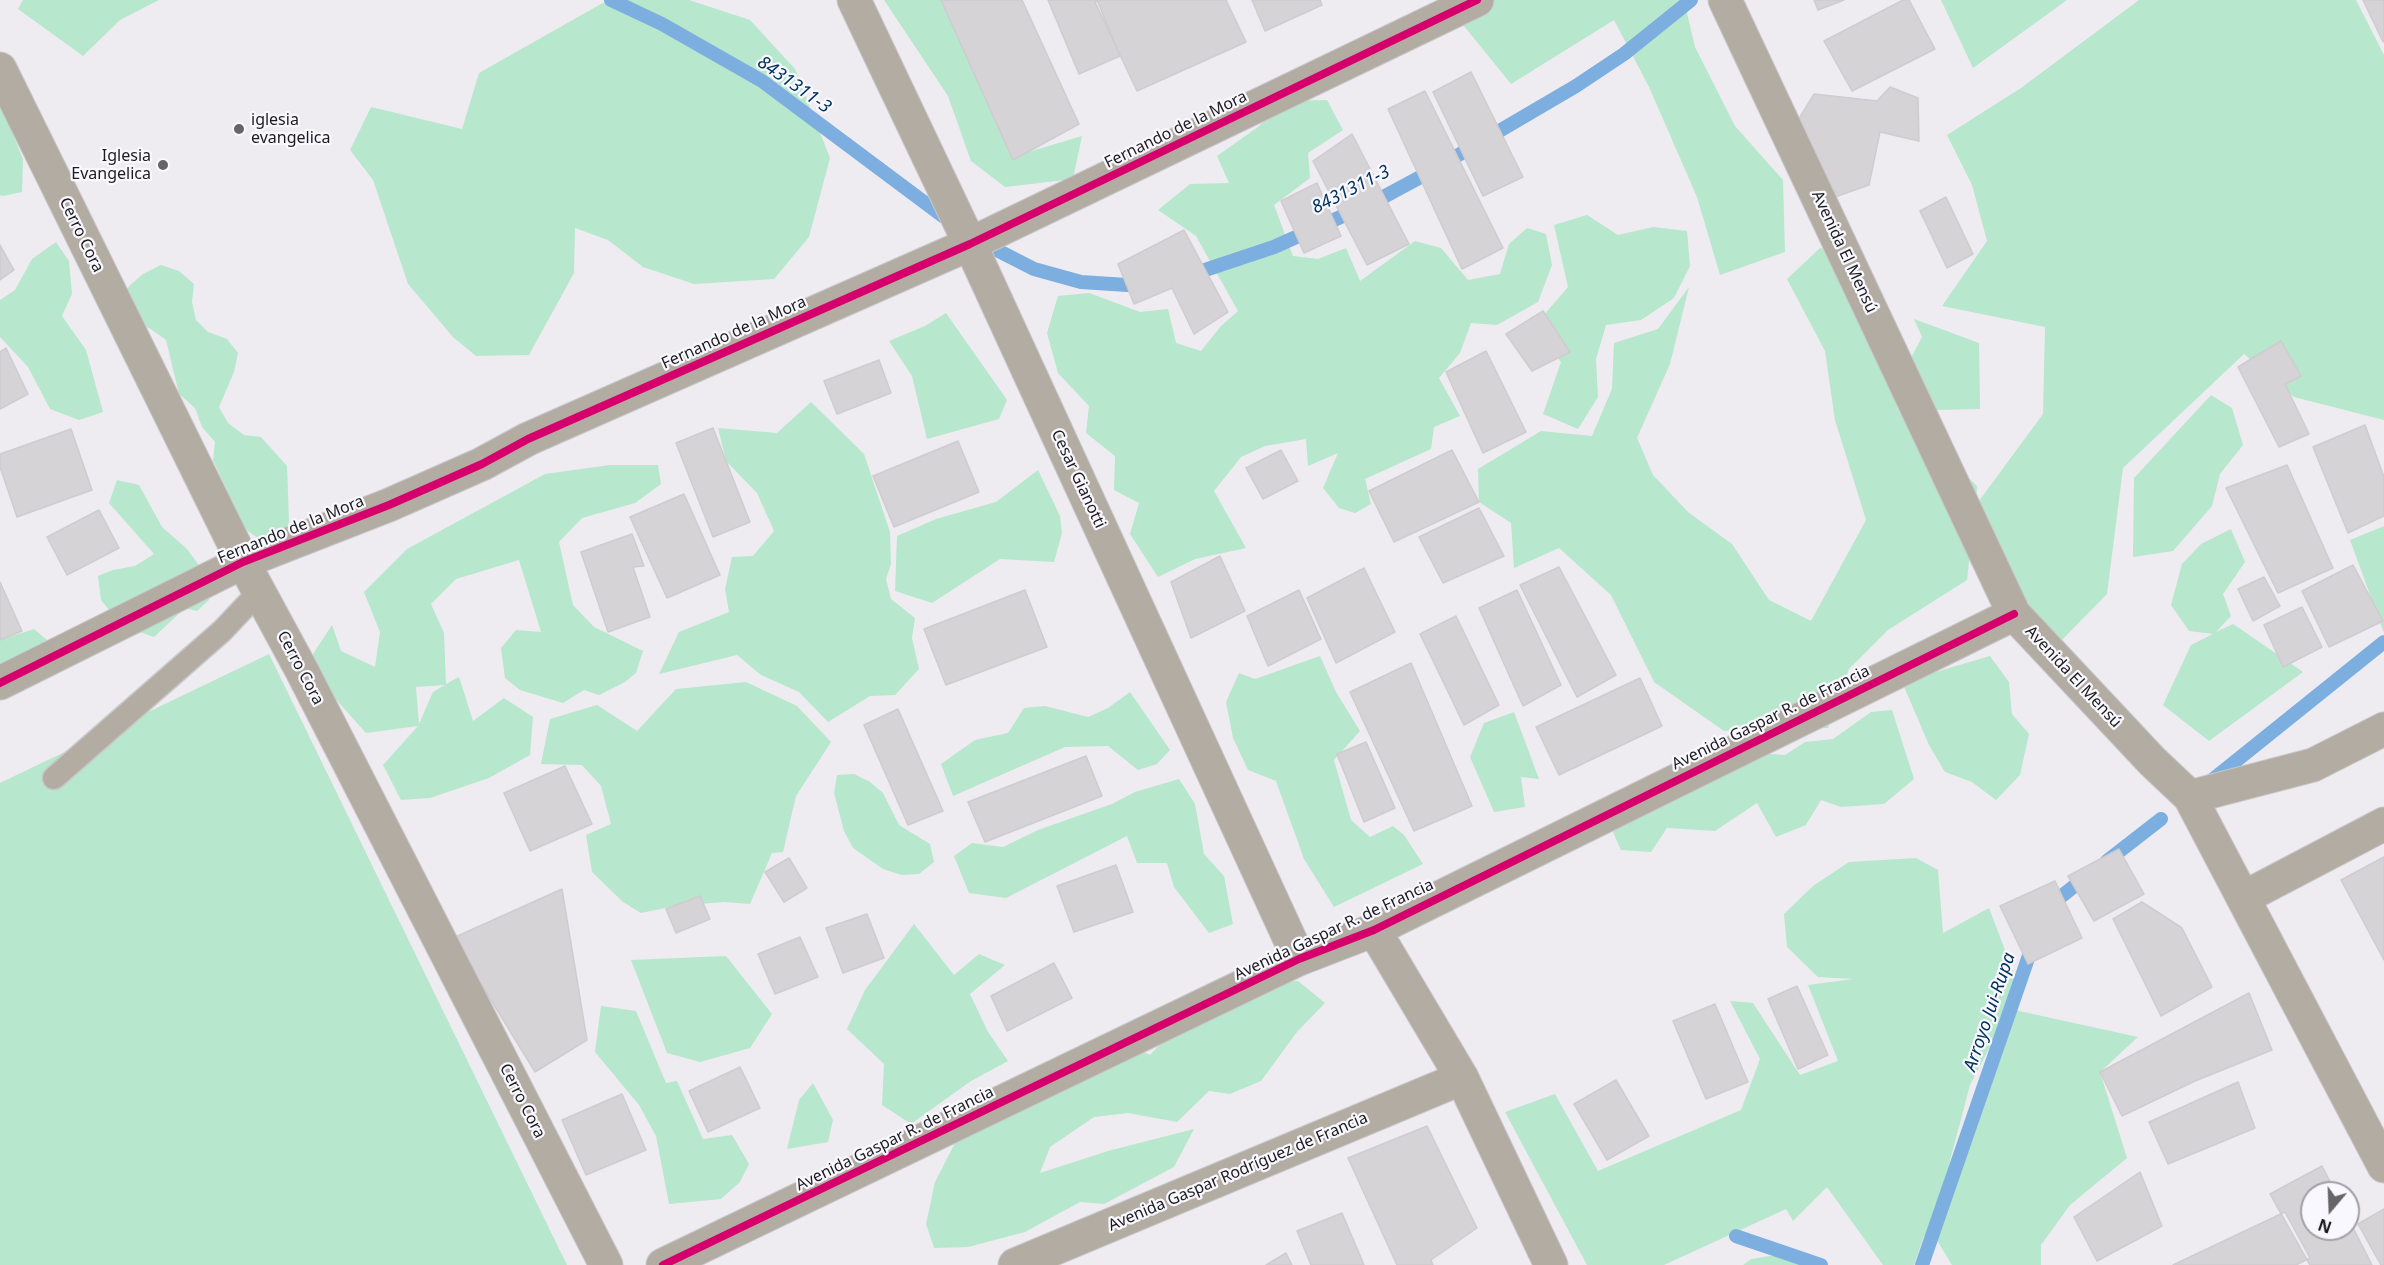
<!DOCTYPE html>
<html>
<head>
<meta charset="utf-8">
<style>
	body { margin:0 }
	#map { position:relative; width:2384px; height:1265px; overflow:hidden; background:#eeecf1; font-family:"Noto Sans",sans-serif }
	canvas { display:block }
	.north { position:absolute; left:2300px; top:1181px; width:60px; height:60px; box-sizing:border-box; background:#faf8ff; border:2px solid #a1a0a5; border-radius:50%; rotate:199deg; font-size:16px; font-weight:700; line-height:24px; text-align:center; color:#1c1b1e }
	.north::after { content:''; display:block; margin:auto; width:21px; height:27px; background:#666468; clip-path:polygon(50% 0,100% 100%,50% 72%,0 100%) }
</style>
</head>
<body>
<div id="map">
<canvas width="2384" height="1265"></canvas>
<div class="north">N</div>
</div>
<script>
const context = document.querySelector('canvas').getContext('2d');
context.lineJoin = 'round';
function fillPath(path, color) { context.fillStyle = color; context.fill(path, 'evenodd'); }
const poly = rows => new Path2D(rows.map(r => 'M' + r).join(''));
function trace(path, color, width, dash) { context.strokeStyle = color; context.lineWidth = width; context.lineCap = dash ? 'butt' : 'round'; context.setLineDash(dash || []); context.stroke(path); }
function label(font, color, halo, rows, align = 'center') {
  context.font = font + ' "Noto Sans",sans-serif'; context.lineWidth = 4.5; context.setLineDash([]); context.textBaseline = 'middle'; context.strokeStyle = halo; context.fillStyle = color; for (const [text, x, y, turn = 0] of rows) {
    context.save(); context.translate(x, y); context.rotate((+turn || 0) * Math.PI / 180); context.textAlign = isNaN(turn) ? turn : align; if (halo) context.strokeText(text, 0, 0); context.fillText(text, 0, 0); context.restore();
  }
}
const green = poly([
	[23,0,159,0,120,20,83,56,18,9],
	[608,0,689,0,750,20,795,69,830,158,809,237,774,279,694,284,643,267,608,240,575,228,574,273,529,355,476,356,453,337,408,284,373,180,350,150,371,107,462,129,479,73],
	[884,0,974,0,1022,154,1082,136,1073,179,1005,187,971,161,948,96],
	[1490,0,1684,0,1695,47,1735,126,1783,180,1785,252,1720,275,1697,197,1649,87,1614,20,1511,84,1455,15],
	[1941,0,2067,0,1973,68],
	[2139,0,2356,0,2384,55,2384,420,2294,397,2244,354,2123,468,2107,594,2052,650,1974,515,1967,580,1888,630,1849,669,1828,728,1724,731,1654,682,1611,595,1559,548,1514,568,1511,523,1479,502,1478,469,1541,431,1592,436,1612,389,1614,343,1658,329,1689,287,1670,364,1637,438,1653,475,1688,512,1732,544,1769,600,1811,621,1866,520,1835,420,1825,351,1787,279,1820,248,1860,252,1898,410,1977,486,1976,505,2043,414,2045,327,1942,306,1987,241,1972,185,1947,135,2021,88],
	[1327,100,1343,130,1308,153,1310,178,1274,205,1293,256,1318,259,1346,248,1360,281,1415,241,1441,248,1468,280,1500,274,1509,244,1527,228,1546,234,1552,265,1538,302,1497,325,1471,323,1460,353,1439,378,1460,416,1434,427,1431,449,1365,479,1371,504,1355,513,1339,508,1323,488,1338,453,1308,466,1306,439,1265,446,1241,457,1214,491,1246,548,1195,559,1158,577,1130,534,1139,503,1114,490,1115,456,1086,433,1089,406,1058,373,1047,333,1058,296,1089,293,1140,312,1168,309,1176,343,1201,351,1221,326,1238,311,1196,236,1158,210,1190,184,1229,183,1217,156,1258,127,1286,101],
	[0,103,23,159,22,192,3,196,0,195],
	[1587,215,1618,235,1653,227,1687,231,1690,266,1674,298,1641,320,1606,325,1596,359,1598,397,1578,429,1543,414,1561,362,1537,333,1543,316,1568,287,1554,225],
	[56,242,69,261,72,294,62,316,86,350,103,412,79,420,50,409,28,367,0,337,0,300,15,290,32,259],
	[161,265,179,271,194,284,192,302,196,320,208,332,227,339,238,353,234,372,219,407,228,423,244,435,261,437,287,466,289,522,282,540,262,541,245,529,213,460,215,442,202,427,195,408,179,394,166,340,149,328,131,321,121,303,129,286,143,274],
	[946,313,1007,400,999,419,927,439,912,376,889,341,925,326],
	[1914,319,1979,343,1980,409,1934,410,1905,369,1922,337],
	[2211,395,2232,408,2243,445,2220,474,2212,506,2173,551,2133,557,2134,478],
	[811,402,864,454,890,532,891,564,886,579,891,599,915,618,912,638,919,669,895,695,870,696,828,722,799,692,761,675,737,655,659,674,679,632,729,612,725,589,732,557,753,556,774,531,757,493,726,461,718,428,777,433],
	[610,465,658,465,661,484,635,503,582,518,559,542,573,605,594,627,643,651,636,673,625,682,599,695,584,690,563,703,520,690,505,678,501,648,516,630,541,632,519,560,456,579,431,604,444,633,446,684,459,677,473,721,504,698,533,717,530,755,489,778,430,798,401,800,383,765,418,726,366,733,331,694,302,671,332,625,341,651,375,667,380,632,364,592,407,549,545,474],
	[445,685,433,692,419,724,416,687],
	[1038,470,1060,516,1062,533,1054,562,1000,559,932,603,895,591,897,536,936,519,996,502],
	[117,480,139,485,162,527,187,549,210,580,209,600,197,611,185,608,154,637,122,626,101,600,98,576,113,570,135,566,154,554,109,503],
	[2384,526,2384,633,2350,540],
	[2231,529,2245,562,2223,594,2231,616,2216,632,2233,624,2303,672,2209,741,2163,705,2191,645,2213,634,2189,631,2171,605,2182,564,2201,544],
	[34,629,47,640,44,654,0,665,0,640],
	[269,654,567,1265,0,1265,0,783],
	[1320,656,1336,692,1360,731,1334,760,1351,820,1370,837,1393,826,1404,835,1423,864,1334,907,1304,859,1276,781,1248,770,1233,738,1226,702,1239,673,1255,679],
	[1990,656,2009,682,2012,714,2029,734,2020,775,1996,800,1972,782,1945,772,1929,745,1902,682],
	[746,682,797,706,831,742,796,796,783,852,772,853,750,904,724,902,675,906,641,913,623,902,592,872,586,835,611,824,601,786,582,765,541,764,550,719,597,705,637,731,676,689],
	[1130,692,1170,750,1157,764,1138,770,1108,746,1065,747,953,796,941,764,975,740,1008,733,1024,708,1045,706,1088,717,1108,708],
	[1892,710,1914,779,1884,804,1841,807,1821,800,1806,825,1776,837,1757,803,1715,831,1667,828,1651,852,1621,850,1613,832,1637,804,1754,753,1785,755,1805,742,1833,739,1871,712],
	[1514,712,1539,779,1521,777,1525,807,1494,812,1470,757,1484,723],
	[854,774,870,782,883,793,899,825,930,844,934,862,919,874,902,875,883,869,853,848,844,831,834,793,837,775],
	[1179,779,1195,804,1204,854,1224,876,1233,924,1209,933,1174,887,1167,863,1137,863,1127,836,1006,898,969,893,954,856,972,843,1003,847,1038,830,1112,804,1135,792],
	[1916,858,1938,870,1943,933,1989,908,2018,984,2010,1009,2138,1037,2100,1072,2127,1158,2070,1205,2041,1245,2041,1265,1952,1265,1935,1237,1924,1236,1914,1265,1883,1265,1827,1187,1793,1221,1786,1209,1664,1265,1587,1265,1505,1112,1555,1094,1598,1171,1741,1110,1760,1059,1730,1001,1753,1003,1800,1075,1838,1061,1808,985,1853,979,1818,977,1787,947,1784,914,1813,886,1849,862],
	[2007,1014,1958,1159,1947,1172,1970,1085],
	[914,924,954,975,979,954,1005,965,970,994,988,1032,1008,1061,971,1081,911,1124,882,1105,884,1064,847,1029,865,990],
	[726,956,772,1014,750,1048,700,1062,667,1053,631,960],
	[1298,981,1325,1003,1297,1032,1261,1081,1230,1094,1209,1091,1177,1122,1128,1113,1094,1117,1050,1147,1040,1173,1108,1151,1194,1129,1174,1167,1104,1204,1080,1202,1025,1232,968,1247,934,1248,926,1224,935,1182,958,1137,1125,1042,1150,1055,1164,1040,1268,982],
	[601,1006,636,1011,666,1083,677,1081,703,1139,732,1135,749,1164,740,1182,721,1199,669,1204,656,1136,639,1105,595,1052],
	[813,1083,833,1120,828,1142,787,1149,799,1100],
	[1790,1253,1826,1265,1743,1265,1751,1259]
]);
const stream = poly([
	[611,0,662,24,762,81,944,217],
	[989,246,1034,269,1081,282,1127,285,1144,283],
	[1190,275,1274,247,1376,201,1426,174,1576,86,1624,54,1691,0],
	[2211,781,2384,642],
	[2107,861,2161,819],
	[2048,907,2087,876],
	[1736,1236,1821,1265],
	[1922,1265,2033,944]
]);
const building = poly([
	[941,0,1022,0,1079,124,1013,160,941,0],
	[1048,0,1097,0,1120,56,1079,74,1048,0],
	[1101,0,1226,0,1246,42,1137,91,1095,2,1101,0],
	[1252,0,1320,0,1322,5,1265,31,1252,0],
	[1814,0,1844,0,1818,10,1814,0],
	[1903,0,1909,0,1935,49,1852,91,1824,41,1903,0],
	[2363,0,2384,0,2384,41,2383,42,2363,0],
	[1471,72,1523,177,1483,196,1433,92,1471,72],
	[1890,87,1918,98,1919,141,1880,132,1869,185,1832,198,1794,127,1814,94,1877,101,1890,87],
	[1425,91,1503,248,1462,269,1388,109,1425,91],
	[1352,134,1409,244,1367,265,1313,161,1352,134],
	[1317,183,1341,236,1304,253,1281,201,1317,183],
	[1946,197,1973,254,1947,268,1920,211,1946,197],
	[1184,230,1228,312,1194,334,1172,288,1134,304,1118,264,1184,230],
	[0,245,14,270,0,280,0,245],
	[1543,311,1570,352,1532,371,1506,334,1543,311],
	[2281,341,2301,376,2285,384,2309,434,2279,447,2238,367,2281,341],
	[6,348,28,394,0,409,0,352,6,348],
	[1486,351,1526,432,1483,453,1446,372,1486,351],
	[879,360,891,393,837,414,824,381,879,360],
	[2365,425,2384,477,2384,516,2348,533,2313,447,2365,425],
	[713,428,750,522,713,537,676,443,713,428],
	[71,429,92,490,17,517,0,467,0,454,71,429],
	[958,441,979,492,894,527,873,476,958,441],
	[1281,450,1298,481,1263,499,1246,468,1281,450],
	[1452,450,1479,502,1394,542,1369,491,1452,450],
	[2287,465,2333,568,2278,593,2226,488,2287,465],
	[684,494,720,575,667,598,630,517,684,494],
	[1479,508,1504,556,1443,583,1419,537,1479,508],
	[99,510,119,548,67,575,47,537,99,510],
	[632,534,644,566,633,567,650,617,608,632,581,552,632,534],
	[1220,556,1245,611,1191,638,1171,582,1220,556],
	[2353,565,2383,621,2329,647,2302,591,2353,565],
	[1559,567,1616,675,1577,697,1520,585,1559,567],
	[1364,568,1395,632,1336,663,1307,598,1364,568],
	[2264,577,2280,606,2253,621,2238,589,2264,577],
	[0,582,22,631,0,640,0,582],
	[1025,590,1047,647,946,685,924,629,1025,590],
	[1299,590,1321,639,1268,666,1247,616,1299,590],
	[1517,590,1561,685,1523,706,1479,608,1517,590],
	[2302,607,2322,647,2283,667,2264,625,2302,607],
	[1456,616,1499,705,1464,725,1420,634,1456,616],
	[1411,663,1472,806,1414,831,1350,692,1411,663],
	[1640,678,1662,726,1559,775,1536,727,1640,678],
	[898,709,943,811,908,825,864,725,898,709],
	[1366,742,1395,808,1364,822,1337,754,1366,742],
	[1086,756,1102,796,985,842,968,802,1086,756],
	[565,766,592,824,530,851,504,793,565,766],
	[2119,849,2144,894,2094,921,2068,876,2119,849],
	[2384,857,2384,960,2341,880,2384,857],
	[789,858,807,888,784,902,765,872,789,858],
	[1116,865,1133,912,1074,932,1057,886,1116,865],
	[2055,881,2082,938,2028,964,2000,906,2055,881],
	[562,889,587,1040,535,1072,453,938,562,889],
	[700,896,710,919,676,933,666,909,700,896],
	[2142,902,2182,928,2212,987,2161,1016,2113,919,2142,902],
	[867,914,884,958,843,973,826,928,867,914],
	[800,937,818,977,775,994,758,954,800,937],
	[1054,963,1072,998,1007,1031,991,996,1054,963],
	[1797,986,1828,1055,1798,1069,1768,999,1797,986],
	[2249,993,2272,1050,2195,1081,2122,1116,2100,1072,2249,993],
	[1715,1004,1748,1082,1706,1099,1673,1021,1715,1004],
	[740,1067,760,1108,708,1132,689,1091,740,1067],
	[1616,1080,1649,1136,1607,1160,1574,1104,1616,1080],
	[2238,1082,2255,1128,2168,1164,2149,1122,2238,1082],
	[622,1094,646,1150,586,1175,562,1120,622,1094],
	[1427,1126,1477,1228,1431,1260,1433,1265,1397,1265,1348,1158,1427,1126],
	[2322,1166,2336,1193,2312,1193,2312,1229,2348,1229,2348,1218,2372,1265,2310,1265,2270,1194,2322,1166],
	[2140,1172,2162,1226,2097,1261,2074,1217,2140,1172],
	[2384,1209,2384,1265,2381,1265,2358,1224,2384,1209],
	[2285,1212,2310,1258,2296,1265,2173,1265,2285,1212],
	[1342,1213,1364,1265,1311,1265,1297,1231,1342,1213],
	[1286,1253,1292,1265,1266,1265,1286,1253]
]);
const lane = poly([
	[54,778,222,631,259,592]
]);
const street = poly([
	[854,0,970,244,1299,959],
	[1725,0,2014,614,2152,761,2190,797,2384,1166],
	[0,69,243,562,302,671,606,1265],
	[0,683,243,562,389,505,482,464,528,439,970,244,1477,0],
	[2190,797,2313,765,2384,729],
	[2243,898,2384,824],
	[1374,930,1462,1078,1551,1265],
	[663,1265,1299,959,1374,930,2014,614],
	[1015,1265,1462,1078]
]);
const cycleway = poly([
	[0,683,243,562,389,505,482,464,528,439,970,244,1477,0],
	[663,1265,1299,959,1374,930,2014,614]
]);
const markers = [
	[239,129,6,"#666468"],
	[163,165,6,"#666468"]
];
const poiNames = [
	["iglesia",251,120],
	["evangelica",251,138],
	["Iglesia",151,156,"right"],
	["Evangelica",151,174,"right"]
];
const streetNames = [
	["Fernando de la Mora",1176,130,-26],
	["Cerro Cora",81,235,64],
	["Avenida El Mensú",1844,252,65],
	["Fernando de la Mora",734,333,-24],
	["Cesar Gianotti",1078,479,65],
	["Fernando de la Mora",291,530,-22],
	["Cerro Cora",300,668,62],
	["Avenida El Mensú",2073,677,47],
	["Avenida Gaspar R. de Francia",1771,718,-26],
	["Avenida Gaspar R. de Francia",1334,930,-25],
	["Cerro Cora",522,1101,63],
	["Avenida Gaspar R. de Francia",895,1139,-26],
	["Avenida Gaspar Rodríguez de Francia",1238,1172,-23]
];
const waterNames = [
	["8431311-3",794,85,35],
	["8431311-3",1351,190,-27],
	["Arroyo Jui-Rupa",1990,1012,-71]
];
fillPath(green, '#b7e7cc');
trace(stream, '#7daee0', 14);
fillPath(building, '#d6d3d6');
trace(building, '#cecccf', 1.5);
trace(lane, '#c8c7ca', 25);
trace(street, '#c8c7ca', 35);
trace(lane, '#b2aca2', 22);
trace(street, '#b2aca2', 33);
trace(cycleway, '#d6006c', 8);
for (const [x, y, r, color] of markers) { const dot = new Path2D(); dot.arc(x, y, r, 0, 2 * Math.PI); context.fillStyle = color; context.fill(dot); trace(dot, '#faf8ff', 2); }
label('16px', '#1c1b1e', '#faf8ff', poiNames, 'left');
label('16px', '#1c1b1e', '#faf8ff', streetNames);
label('italic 18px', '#003360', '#faf8ff', waterNames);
</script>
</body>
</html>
